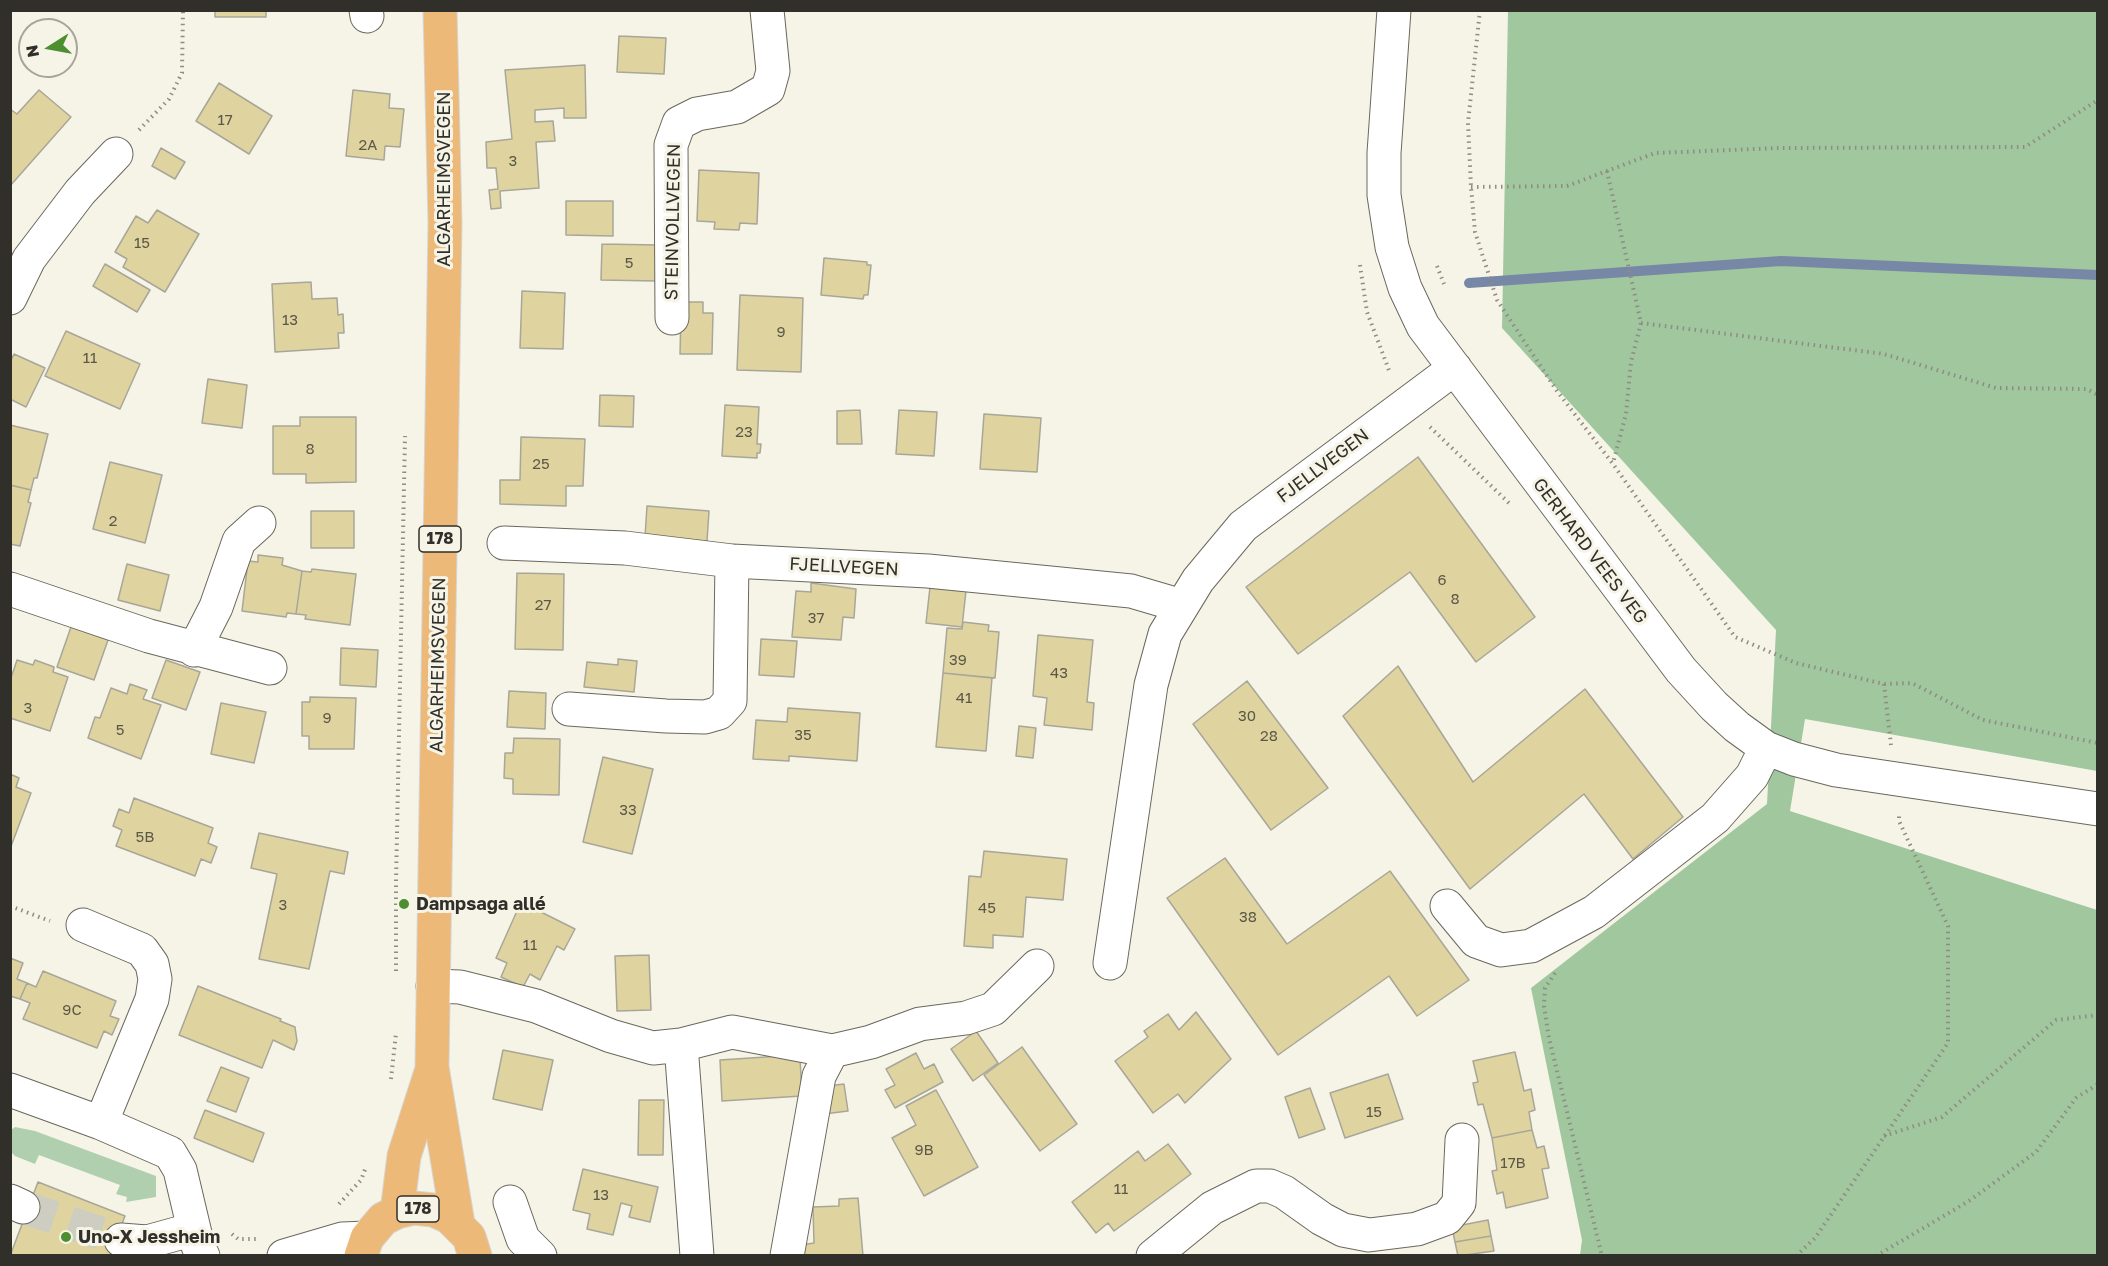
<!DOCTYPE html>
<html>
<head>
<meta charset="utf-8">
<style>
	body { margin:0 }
	#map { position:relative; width:2108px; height:1266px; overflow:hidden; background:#f6f4e7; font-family:"Golos Text",sans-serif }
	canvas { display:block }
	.frame { position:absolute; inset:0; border:12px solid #302f2a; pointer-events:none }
	.north { position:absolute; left:18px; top:18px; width:60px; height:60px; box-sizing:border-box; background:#f6f4e7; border:2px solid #a7a59b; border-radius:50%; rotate:259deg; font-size:16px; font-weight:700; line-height:24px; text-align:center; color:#302f2a }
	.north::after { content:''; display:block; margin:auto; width:21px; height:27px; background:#4c8e30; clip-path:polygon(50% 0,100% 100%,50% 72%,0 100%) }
</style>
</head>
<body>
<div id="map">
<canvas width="2108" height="1266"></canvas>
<div class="frame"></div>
<div class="north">N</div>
</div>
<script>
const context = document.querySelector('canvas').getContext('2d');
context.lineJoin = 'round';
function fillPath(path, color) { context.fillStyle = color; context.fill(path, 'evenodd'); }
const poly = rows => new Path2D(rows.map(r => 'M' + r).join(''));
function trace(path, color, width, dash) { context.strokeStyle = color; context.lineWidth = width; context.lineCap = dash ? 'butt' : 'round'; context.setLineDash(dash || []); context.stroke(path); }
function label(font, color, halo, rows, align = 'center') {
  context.font = font + ' "Golos Text",sans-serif'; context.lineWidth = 6; context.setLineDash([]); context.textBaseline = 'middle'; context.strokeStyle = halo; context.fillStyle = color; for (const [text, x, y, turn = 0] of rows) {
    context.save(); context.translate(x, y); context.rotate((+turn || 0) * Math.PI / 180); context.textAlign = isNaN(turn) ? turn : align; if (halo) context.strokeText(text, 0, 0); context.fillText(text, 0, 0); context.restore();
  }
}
const green = poly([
	[15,1127,35,1131,156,1176,156,1197,126,1202,127,1197,116,1194,120,1185,39,1155,35,1164,15,1156,10,1151,11,1130]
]);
const forest = poly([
	[1508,11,2097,11,2097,771,1805,719,1790,811,2097,910,2097,1255,1580,1255,1582,1240,1531,988,1767,804,1776,630,1502,328]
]);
const stream = poly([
	[1469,283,1781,261,2098,275]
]);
const building = poly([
	[215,10,266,10,266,17,215,17,215,10],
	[619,36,666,38,664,74,617,72,619,36],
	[585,65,586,118,564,118,564,108,535,110,535,122,553,121,555,141,536,142,539,188,500,191,501,208,491,209,489,190,498,189,496,168,487,168,486,142,512,139,505,70,585,65],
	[219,83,272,116,249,154,196,121,219,83],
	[39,90,71,117,10,186,10,109,17,114,39,90],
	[353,90,390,94,389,108,404,109,400,147,385,146,384,160,346,156,353,90],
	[161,148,185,162,175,179,152,166,161,148],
	[699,170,759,173,757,224,740,223,739,230,714,229,715,222,697,221,699,170],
	[566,201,613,201,613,236,566,235,566,201],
	[157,210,199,234,165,292,123,267,127,259,115,252,136,216,148,223,157,210],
	[602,244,658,245,657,281,601,280,602,244],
	[824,258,867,262,867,265,871,265,868,295,864,295,863,299,821,295,824,258],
	[105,264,150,290,137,312,93,286,105,264],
	[311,282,312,299,337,298,338,315,343,314,344,333,338,333,339,348,275,352,272,284,311,282],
	[522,291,565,293,563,349,520,348,522,291],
	[740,295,803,298,801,372,737,370,740,295],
	[688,302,703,302,703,313,713,313,712,354,680,354,681,312,688,302],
	[66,331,140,364,120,409,45,376,66,331],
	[14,354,45,368,26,407,10,399,10,362,14,354],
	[208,379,247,385,242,428,202,423,208,379],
	[600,395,634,396,633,427,599,426,600,395],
	[725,405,759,407,757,444,761,444,760,453,757,453,757,458,722,456,725,405],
	[860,410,862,444,837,444,837,411,860,410],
	[899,410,937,412,934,456,896,454,899,410],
	[984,414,1041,418,1037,472,980,469,984,414],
	[300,417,356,417,356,482,306,483,306,474,273,474,273,426,300,426,300,417],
	[10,425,48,434,37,478,34,478,31,490,10,485,10,425],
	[521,437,585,439,583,486,566,486,566,506,500,504,500,480,520,480,521,437],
	[1418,457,1535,617,1476,662,1410,572,1298,654,1246,587,1418,457],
	[110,462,162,475,145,543,93,529,110,462],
	[10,485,31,490,28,502,31,503,20,546,10,544,10,485],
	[647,506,709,511,707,541,645,537,647,506],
	[311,511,354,511,354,548,311,548,311,511],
	[258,555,283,558,282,565,302,571,296,614,287,613,286,617,242,611,248,561,258,562,258,555],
	[127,564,169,575,160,611,118,600,127,564],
	[312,569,356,574,350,625,305,619,306,615,296,614,302,571,311,572,312,569],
	[517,573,564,574,563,650,515,649,517,573],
	[811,583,856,589,854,618,843,617,841,640,792,637,796,591,811,592,811,583],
	[930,587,966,591,962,627,926,623,930,587],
	[963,622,989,625,988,631,999,632,995,678,943,673,947,628,962,629,963,622],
	[71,627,108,640,94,680,57,667,71,627],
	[1038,635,1093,640,1087,702,1094,703,1092,730,1044,725,1047,698,1033,696,1038,635],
	[761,639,797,641,794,677,759,675,761,639],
	[341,648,378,650,376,687,340,685,341,648],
	[618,659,637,661,634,692,584,687,587,662,618,665,618,659],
	[17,660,33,665,35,660,54,667,53,672,68,677,50,731,10,718,10,681,17,660],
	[166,660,200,672,186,710,152,698,166,660],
	[1398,666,1473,782,1585,689,1683,817,1633,859,1584,794,1470,889,1343,716,1398,666],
	[943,673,992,678,986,751,936,747,943,673],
	[1247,681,1328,788,1271,830,1193,724,1247,681],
	[130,684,147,690,143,699,161,705,141,759,88,738,95,717,100,718,111,688,127,694,130,684],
	[509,691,546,693,545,729,507,727,509,691],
	[310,697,356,698,354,749,309,749,309,736,302,736,302,702,310,702,310,697],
	[221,703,266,712,254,763,211,754,221,703],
	[788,708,860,713,857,761,789,756,789,761,753,759,756,720,787,722,788,708],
	[1019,726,1036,728,1033,758,1016,756,1019,726],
	[514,738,560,739,559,795,513,794,513,779,504,778,505,753,513,753,514,738],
	[603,757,653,769,632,854,583,842,603,757],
	[10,774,19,778,16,787,31,793,10,849,10,774],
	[134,798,213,828,208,843,217,847,211,863,201,859,195,876,116,846,122,830,113,826,119,809,129,813,134,798],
	[259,833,348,852,344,874,330,871,309,969,259,959,277,874,251,868,259,833],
	[984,851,1067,859,1063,900,1026,897,1023,937,993,935,993,948,964,946,969,876,981,877,984,851],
	[1225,858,1287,944,1390,871,1469,980,1417,1016,1389,976,1278,1055,1167,898,1225,858],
	[521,902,575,929,564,950,557,946,540,980,530,974,523,987,501,977,507,963,496,958,521,902],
	[649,955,651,1010,617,1011,615,956,649,955],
	[10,958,23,963,17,979,27,983,20,999,10,996,10,958],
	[43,971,116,1001,110,1016,119,1019,112,1035,104,1031,97,1048,23,1019,30,1003,20,999,27,983,36,987,43,971],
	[198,986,281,1019,280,1021,295,1027,297,1041,294,1050,273,1040,262,1068,179,1035,198,986],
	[1196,1012,1231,1059,1185,1103,1178,1094,1153,1113,1115,1061,1148,1037,1144,1031,1168,1014,1179,1030,1196,1012],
	[976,1031,998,1063,973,1081,951,1049,976,1031],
	[1022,1047,1077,1124,1040,1151,984,1075,1022,1047],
	[503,1050,553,1060,542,1110,493,1099,503,1050],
	[1515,1052,1524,1091,1531,1089,1535,1110,1529,1112,1532,1130,1492,1138,1483,1104,1478,1105,1473,1083,1478,1082,1473,1061,1515,1052],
	[916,1053,924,1069,934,1064,943,1082,895,1108,885,1090,895,1085,886,1069,916,1053],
	[781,1056,800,1058,802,1096,722,1101,720,1060,781,1056],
	[221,1067,249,1078,236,1112,207,1101,221,1067],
	[1388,1074,1403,1119,1345,1138,1330,1093,1388,1074],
	[844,1084,848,1111,824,1114,820,1087,844,1084],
	[1310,1088,1325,1129,1299,1138,1285,1097,1310,1088],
	[936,1090,978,1167,924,1196,892,1138,916,1125,906,1106,936,1090],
	[639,1100,664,1100,663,1155,638,1155,639,1100],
	[205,1110,264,1133,253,1162,194,1138,205,1110],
	[1532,1130,1537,1148,1544,1146,1549,1168,1542,1169,1548,1198,1506,1208,1503,1192,1497,1194,1492,1171,1497,1170,1492,1138,1532,1130],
	[1168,1144,1191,1174,1114,1231,1108,1223,1096,1233,1072,1202,1138,1151,1145,1161,1168,1144],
	[583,1169,658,1187,650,1222,629,1217,632,1206,621,1203,613,1235,587,1229,590,1214,573,1210,583,1169],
	[38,1182,125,1216,110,1256,10,1256,38,1182],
	[858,1198,863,1256,796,1256,795,1246,814,1243,813,1207,839,1206,839,1199,858,1198],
	[1488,1220,1491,1236,1455,1242,1452,1227,1488,1220],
	[1491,1236,1494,1251,1458,1256,1455,1242,1491,1236]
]);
const minorTunnel = poly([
	[23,1207,121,1240]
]);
const path = poly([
	[1480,10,1468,123,1471,187,1475,232,1497,300,1557,391,1613,464,1735,637,1796,663,1884,684,1912,683,1983,720,2098,743],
	[139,130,169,99,182,73,183,10],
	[1607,171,1641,323,1631,362,1626,414,1613,463],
	[1471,187,1567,186,1655,153,1778,148,2025,147,2098,100],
	[1360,265,1367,312,1390,373],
	[1437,266,1444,284],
	[1641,323,1884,354,1996,388,2087,389,2098,395],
	[1430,427,1511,505],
	[1884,684,1891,745],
	[10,906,50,921],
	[396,971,396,883,405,436],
	[1555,973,1545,988,1544,1006,1549,1038,1602,1256],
	[391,1079,396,1033],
	[1884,1136,1942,1117,2056,1020,2098,1015],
	[339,1204,361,1180,366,1167],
	[232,1234,238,1239,256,1239],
	[1796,1256,1815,1238,1948,1043,1948,926,1899,821,1899,812],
	[1876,1256,1969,1201,2036,1152,2076,1098,2098,1084]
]);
const minor = poly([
	[366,10,367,16],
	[1394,10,1384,153,1384,195,1392,247,1405,288,1423,326,1681,670,1714,706,1737,727,1766,748,1794,759,1836,770,2098,809],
	[10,298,29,259,80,192,116,154],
	[672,318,671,145,679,123,697,114,737,107,768,89,773,71,767,10],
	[504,543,625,548,732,561,928,571,1131,591,1182,606],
	[10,589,149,636,270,668],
	[194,650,216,607,239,541,259,523],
	[569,709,666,716,705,717,719,713,730,701,732,561],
	[1447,906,1476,941,1501,950,1531,946,1594,912,1715,818,1752,776,1766,748],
	[83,925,142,950,152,964,155,979,152,999,101,1123],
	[1110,963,1151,685,1165,634,1198,580,1243,526,1455,368],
	[433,986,460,987,536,1006,611,1036,653,1048,681,1045,732,1032,832,1051,871,1042,920,1024,966,1018,993,1009,1037,966],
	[681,1045,697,1256],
	[10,1090,101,1123,170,1153,180,1170,198,1246,203,1256],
	[10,1201,23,1207],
	[510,1202,523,1239,540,1256],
	[121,1240,147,1242,194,1229],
	[284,1256,342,1239,367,1238],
	[787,1256,819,1076,832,1051],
	[1153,1256,1212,1208,1256,1186,1270,1186,1284,1192,1322,1219,1343,1230,1369,1235,1417,1229,1447,1218,1459,1203,1462,1140]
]);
const major = poly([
	[440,10,445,223,432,1067,458,1224],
	[397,1212,404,1156,431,1072],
	[361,1256,367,1238,383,1219,397,1212,414,1208,433,1210,449,1217,469,1237,475,1256]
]);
const markers = [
	[404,904,6,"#4c8e30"],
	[66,1237,6,"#4c8e30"]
];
const numberNames = [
	["17",225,120],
	["2A",368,145],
	["3",513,161],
	["15",142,243],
	["5",629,263],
	["13",290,320],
	["9",781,332],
	["11",90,358],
	["23",744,432],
	["8",310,449],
	["25",541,464],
	["2",113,521],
	["6",1442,580],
	["8",1455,599],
	["27",543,605],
	["37",816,618],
	["39",958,660],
	["43",1059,673],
	["41",964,698],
	["3",28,708],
	["30",1247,716],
	["9",327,718],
	["5",120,730],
	["35",803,735],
	["28",1269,736],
	["33",628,810],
	["5B",145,837],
	["3",283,905],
	["45",987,908],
	["38",1248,917],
	["11",530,945],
	["9C",72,1010],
	["15",1374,1112],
	["9B",924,1150],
	["17B",1513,1163],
	["11",1121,1189],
	["13",601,1195]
];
const shields = [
	[440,539,42],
	[418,1209,42]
];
const shieldNames = [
	["178",440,539],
	["178",418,1209]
];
const streetNames = [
	["ALGARHEIMSVEGEN",444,179,-90],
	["STEINVOLLVEGEN",673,222,-89],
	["FJELLVEGEN",1323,466,-37],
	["GERHARD VEES VEG",1590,551,53],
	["FJELLVEGEN",844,567,3],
	["ALGARHEIMSVEGEN",438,665,-89]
];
const poiNames = [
	["Dampsaga allé",416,904],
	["Uno-X Jessheim",78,1237]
];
fillPath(green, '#b0cfaf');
fillPath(forest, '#a0c79e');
trace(stream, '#7788a6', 10);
fillPath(building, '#dfd49f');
trace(building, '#a8a699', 1.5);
trace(minorTunnel, '#cecdc1', 33, [33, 16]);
trace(minor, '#6a685d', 35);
trace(major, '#d6d5d4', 35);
trace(path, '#8e8c83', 4, [1.5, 4.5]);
trace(minor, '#fff', 33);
trace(major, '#ecb979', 33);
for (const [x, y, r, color] of markers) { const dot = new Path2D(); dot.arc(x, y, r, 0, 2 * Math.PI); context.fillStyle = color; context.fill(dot); trace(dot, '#f6f4e7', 2); }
label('15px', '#5c5847', null, numberNames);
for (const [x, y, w] of shields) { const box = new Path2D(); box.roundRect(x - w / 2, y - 13, w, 26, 4.5); context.fillStyle = '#f6f4e7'; context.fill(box); trace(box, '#302f2a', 1.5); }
label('bold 16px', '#302f2a', null, shieldNames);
label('18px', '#302f2a', '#f6f4e7', streetNames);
label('bold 18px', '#302f2a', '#f6f4e7', poiNames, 'left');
</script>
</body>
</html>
